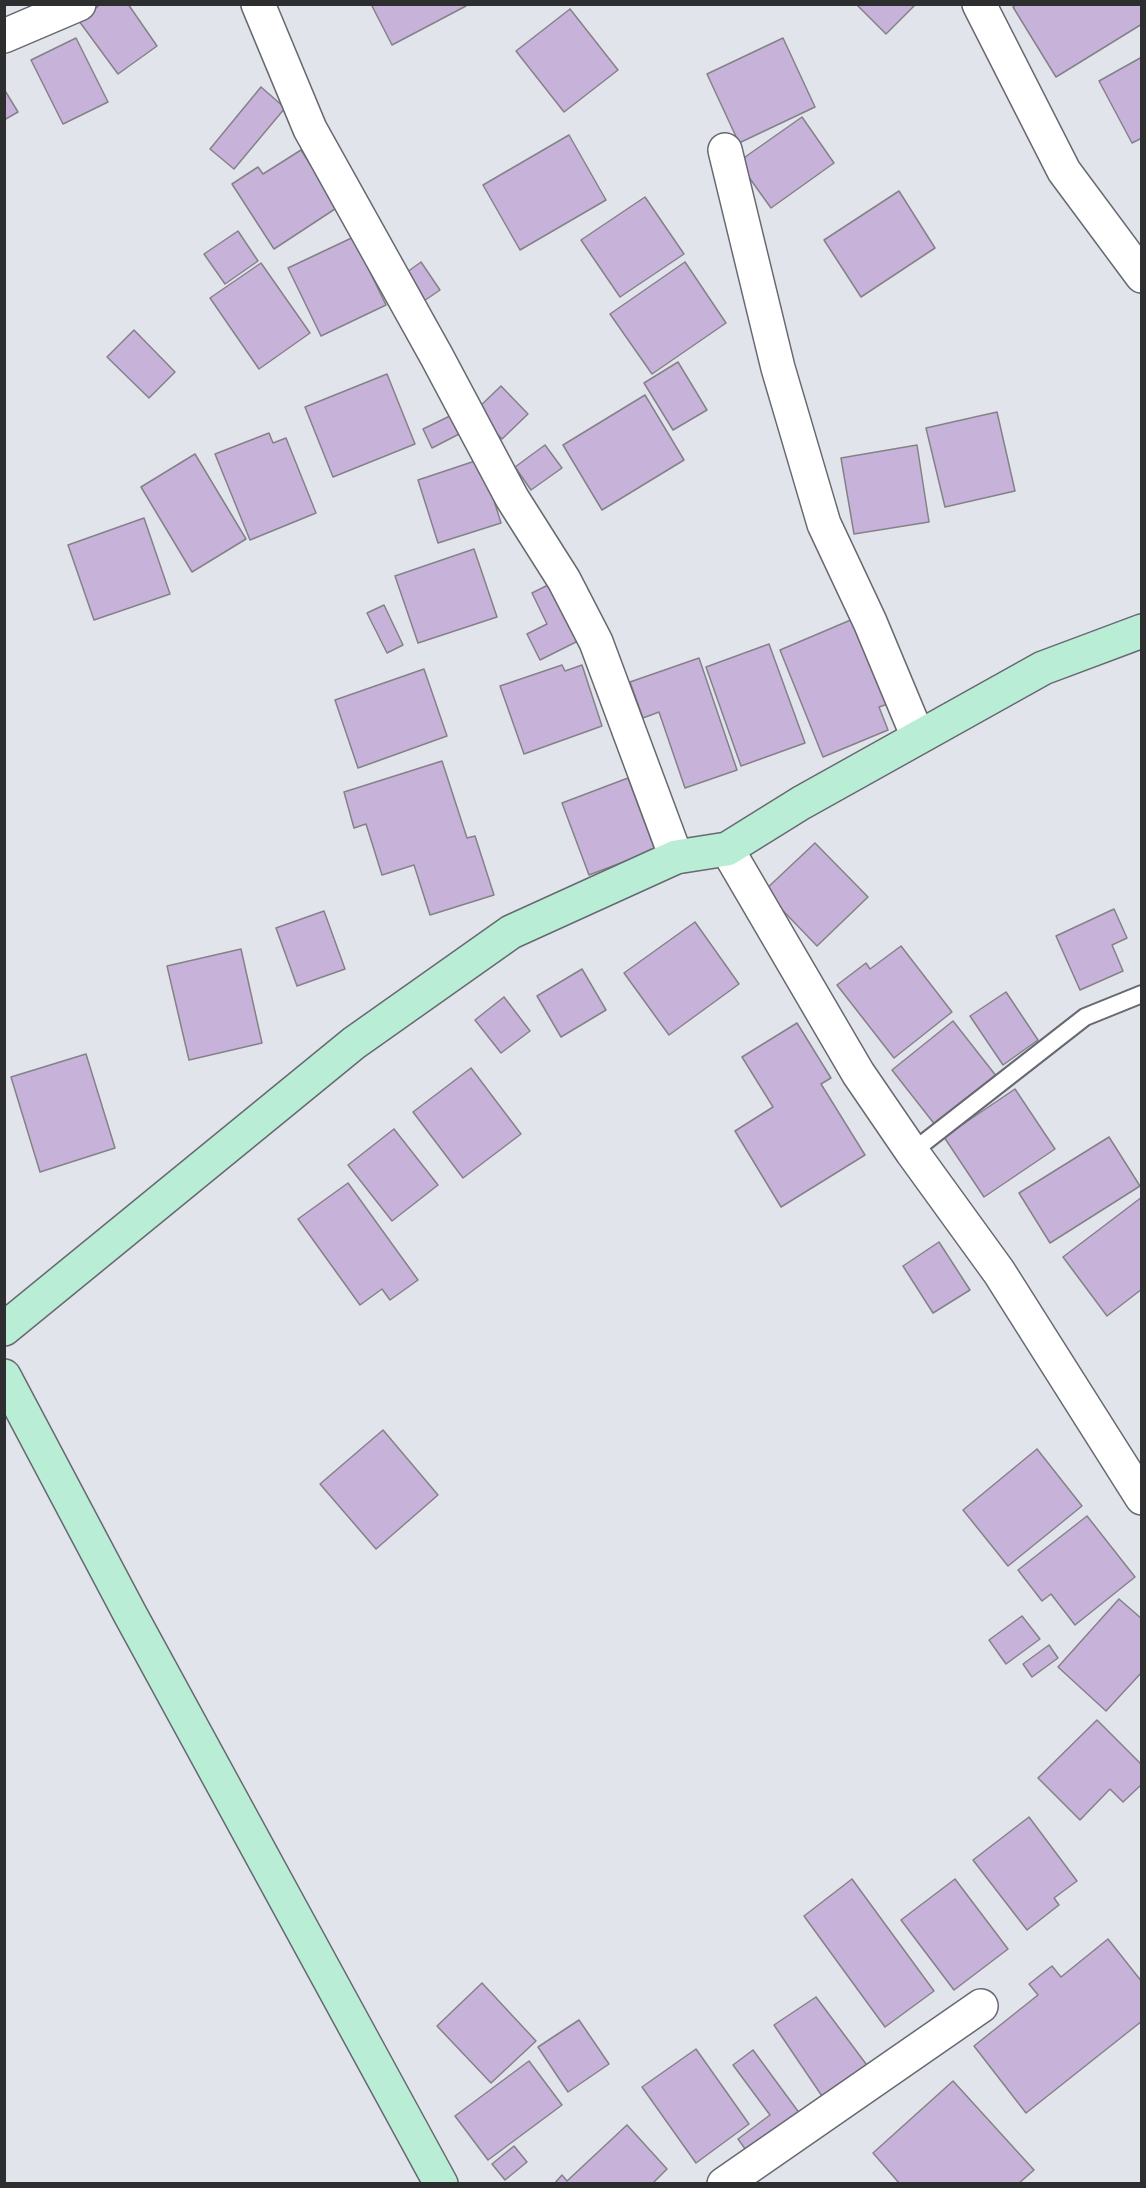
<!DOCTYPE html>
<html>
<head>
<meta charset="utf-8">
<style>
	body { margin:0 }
	#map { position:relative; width:1146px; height:2188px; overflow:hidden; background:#e1e4eb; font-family:Overpass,sans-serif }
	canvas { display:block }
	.frame { position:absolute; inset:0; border:6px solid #2c2e30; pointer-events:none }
</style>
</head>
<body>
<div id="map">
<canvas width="1146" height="2188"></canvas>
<div class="frame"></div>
</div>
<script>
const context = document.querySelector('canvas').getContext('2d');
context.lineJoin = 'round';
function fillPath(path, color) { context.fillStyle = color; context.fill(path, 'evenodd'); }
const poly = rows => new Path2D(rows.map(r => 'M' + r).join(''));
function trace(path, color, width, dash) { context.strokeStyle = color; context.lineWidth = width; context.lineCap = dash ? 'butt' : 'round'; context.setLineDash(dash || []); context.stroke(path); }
const building = poly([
	[101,4,128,4,157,46,118,74,79,21,101,4],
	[371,4,465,4,466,6,392,45,371,4],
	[856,4,916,4,886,34,856,4],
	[1017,4,1142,4,1142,24,1056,77,1013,7,1017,4],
	[570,9,618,70,564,112,516,51,570,9],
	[76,38,108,102,63,124,31,60,76,38],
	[783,38,815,107,739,143,707,74,783,38],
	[1142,57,1142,138,1132,143,1099,81,1142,57],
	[261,87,285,108,234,169,210,149,261,87],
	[4,89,18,112,4,120,4,89],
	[802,117,834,163,771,208,738,162,802,117],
	[569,135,606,200,520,250,483,185,569,135],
	[301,150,338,207,274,249,232,184,258,167,263,174,301,150],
	[899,191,935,248,861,297,824,240,899,191],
	[645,197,684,254,620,297,581,240,645,197],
	[238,231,258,261,225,284,204,254,238,231],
	[360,234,376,269,370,272,386,305,321,336,288,268,360,234],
	[421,262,440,290,421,303,403,275,421,262],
	[685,262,726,323,652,374,610,314,685,262],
	[261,263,310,333,259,369,210,298,261,263],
	[134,330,175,372,149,398,107,357,134,330],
	[678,362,707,410,673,430,644,383,678,362],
	[387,374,415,444,333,477,305,407,387,374],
	[501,386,528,414,502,439,475,411,501,386],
	[645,395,684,460,602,510,563,445,645,395],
	[997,412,1015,491,945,507,926,428,997,412],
	[454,414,463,432,432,448,423,429,454,414],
	[269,433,273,443,286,438,316,513,250,540,215,454,269,433],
	[545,445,562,468,531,490,515,467,545,445],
	[917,445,929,522,854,534,841,458,917,445],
	[195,454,246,539,192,572,141,487,195,454],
	[481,459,501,523,438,543,418,480,481,459],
	[144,518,170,594,94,620,68,545,144,518],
	[474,549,497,617,418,643,395,576,474,549],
	[552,583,580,640,540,660,527,634,547,624,532,593,552,583],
	[384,605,403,645,387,653,367,613,384,605],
	[853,619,888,704,879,707,888,730,823,757,780,650,853,619],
	[769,644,805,743,741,766,706,667,769,644],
	[699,658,737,770,685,788,659,712,643,718,630,682,699,658],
	[562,665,565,671,582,665,602,726,524,754,500,686,562,665],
	[424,669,447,736,358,768,335,700,424,669],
	[442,761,467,838,475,836,494,895,430,915,414,865,382,875,366,824,354,828,344,792,442,761],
	[628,778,655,850,589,875,562,803,628,778],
	[815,843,868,897,817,946,764,891,815,843],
	[1114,909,1127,938,1112,945,1123,971,1080,990,1056,936,1114,909],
	[324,911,345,969,297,986,276,928,324,911],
	[695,922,739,984,669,1035,624,973,695,922],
	[901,946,952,1012,894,1058,837,985,866,963,870,969,901,946],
	[241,949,262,1043,189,1060,167,966,241,949],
	[582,969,606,1010,561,1037,537,996,582,969],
	[1006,992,1038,1040,1003,1065,970,1016,1006,992],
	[504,997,530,1031,501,1053,475,1020,504,997],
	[953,1021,997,1077,936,1126,892,1070,953,1021],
	[797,1023,831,1078,821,1084,865,1155,781,1207,735,1131,773,1107,742,1057,797,1023],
	[86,1054,115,1148,40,1172,11,1077,86,1054],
	[471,1068,521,1134,463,1178,413,1112,471,1068],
	[1015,1089,1055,1149,984,1197,944,1137,1015,1089],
	[394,1129,438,1185,392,1221,348,1165,394,1129],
	[1109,1137,1140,1186,1050,1243,1019,1193,1109,1137],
	[348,1183,418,1280,390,1300,382,1289,360,1305,298,1219,348,1183],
	[1142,1197,1142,1289,1107,1316,1063,1257,1142,1197],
	[939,1242,970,1290,933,1313,903,1266,939,1242],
	[383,1430,438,1495,376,1549,320,1484,383,1430],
	[1037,1449,1082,1506,1008,1566,963,1510,1037,1449],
	[1087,1516,1135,1577,1075,1625,1051,1594,1042,1601,1018,1570,1087,1516],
	[1119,1599,1142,1619,1142,1672,1106,1711,1058,1667,1119,1599],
	[1022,1616,1040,1639,1006,1664,989,1640,1022,1616],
	[1049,1645,1058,1658,1032,1677,1023,1664,1049,1645],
	[1097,1720,1142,1765,1142,1784,1123,1802,1110,1789,1080,1820,1038,1778,1097,1720],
	[1029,1817,1077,1881,1054,1898,1059,1905,1027,1930,973,1860,1029,1817],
	[852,1879,934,1991,885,2027,804,1916,852,1879],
	[955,1879,1008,1949,954,1990,901,1920,955,1879],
	[1108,1939,1142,1982,1142,2021,1026,2113,974,2046,1038,1995,1029,1984,1052,1966,1061,1977,1108,1939],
	[482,1983,536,2041,491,2083,437,2026,482,1983],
	[816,1997,872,2072,824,2099,774,2025,816,1997],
	[579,2020,609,2064,568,2092,538,2047,579,2020],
	[696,2049,749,2124,696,2163,642,2087,696,2049],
	[753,2050,800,2114,748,2153,738,2139,770,2115,733,2065,753,2050],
	[529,2061,562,2105,488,2160,455,2116,529,2061],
	[953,2081,1034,2170,1018,2184,900,2184,873,2153,953,2081],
	[627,2125,667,2169,652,2184,554,2184,562,2175,567,2181,627,2125],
	[514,2146,527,2162,505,2180,492,2164,514,2146]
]);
const lane = poly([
	[912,1152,1085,1017,1142,994]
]);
const street = poly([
	[258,4,310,129,437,357,512,498,564,580,596,642,676,857],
	[979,4,1064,171,1142,276],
	[4,36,79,4],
	[725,150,778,368,824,524,870,622,918,737],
	[727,849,858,1073,912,1152,999,1272,1142,1498],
	[724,2184,981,2006]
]);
const secondary = poly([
	[4,1329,354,1043,511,932,676,857,727,849,801,803,1043,668,1142,631],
	[4,1376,130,1614,441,2184]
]);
fillPath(building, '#c7b3d9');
trace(building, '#858188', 1.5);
trace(lane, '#666970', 20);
trace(street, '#666970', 36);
trace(secondary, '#666970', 36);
trace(lane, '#fff', 16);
trace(street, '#fff', 33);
trace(secondary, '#baedd6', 33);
</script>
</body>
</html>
